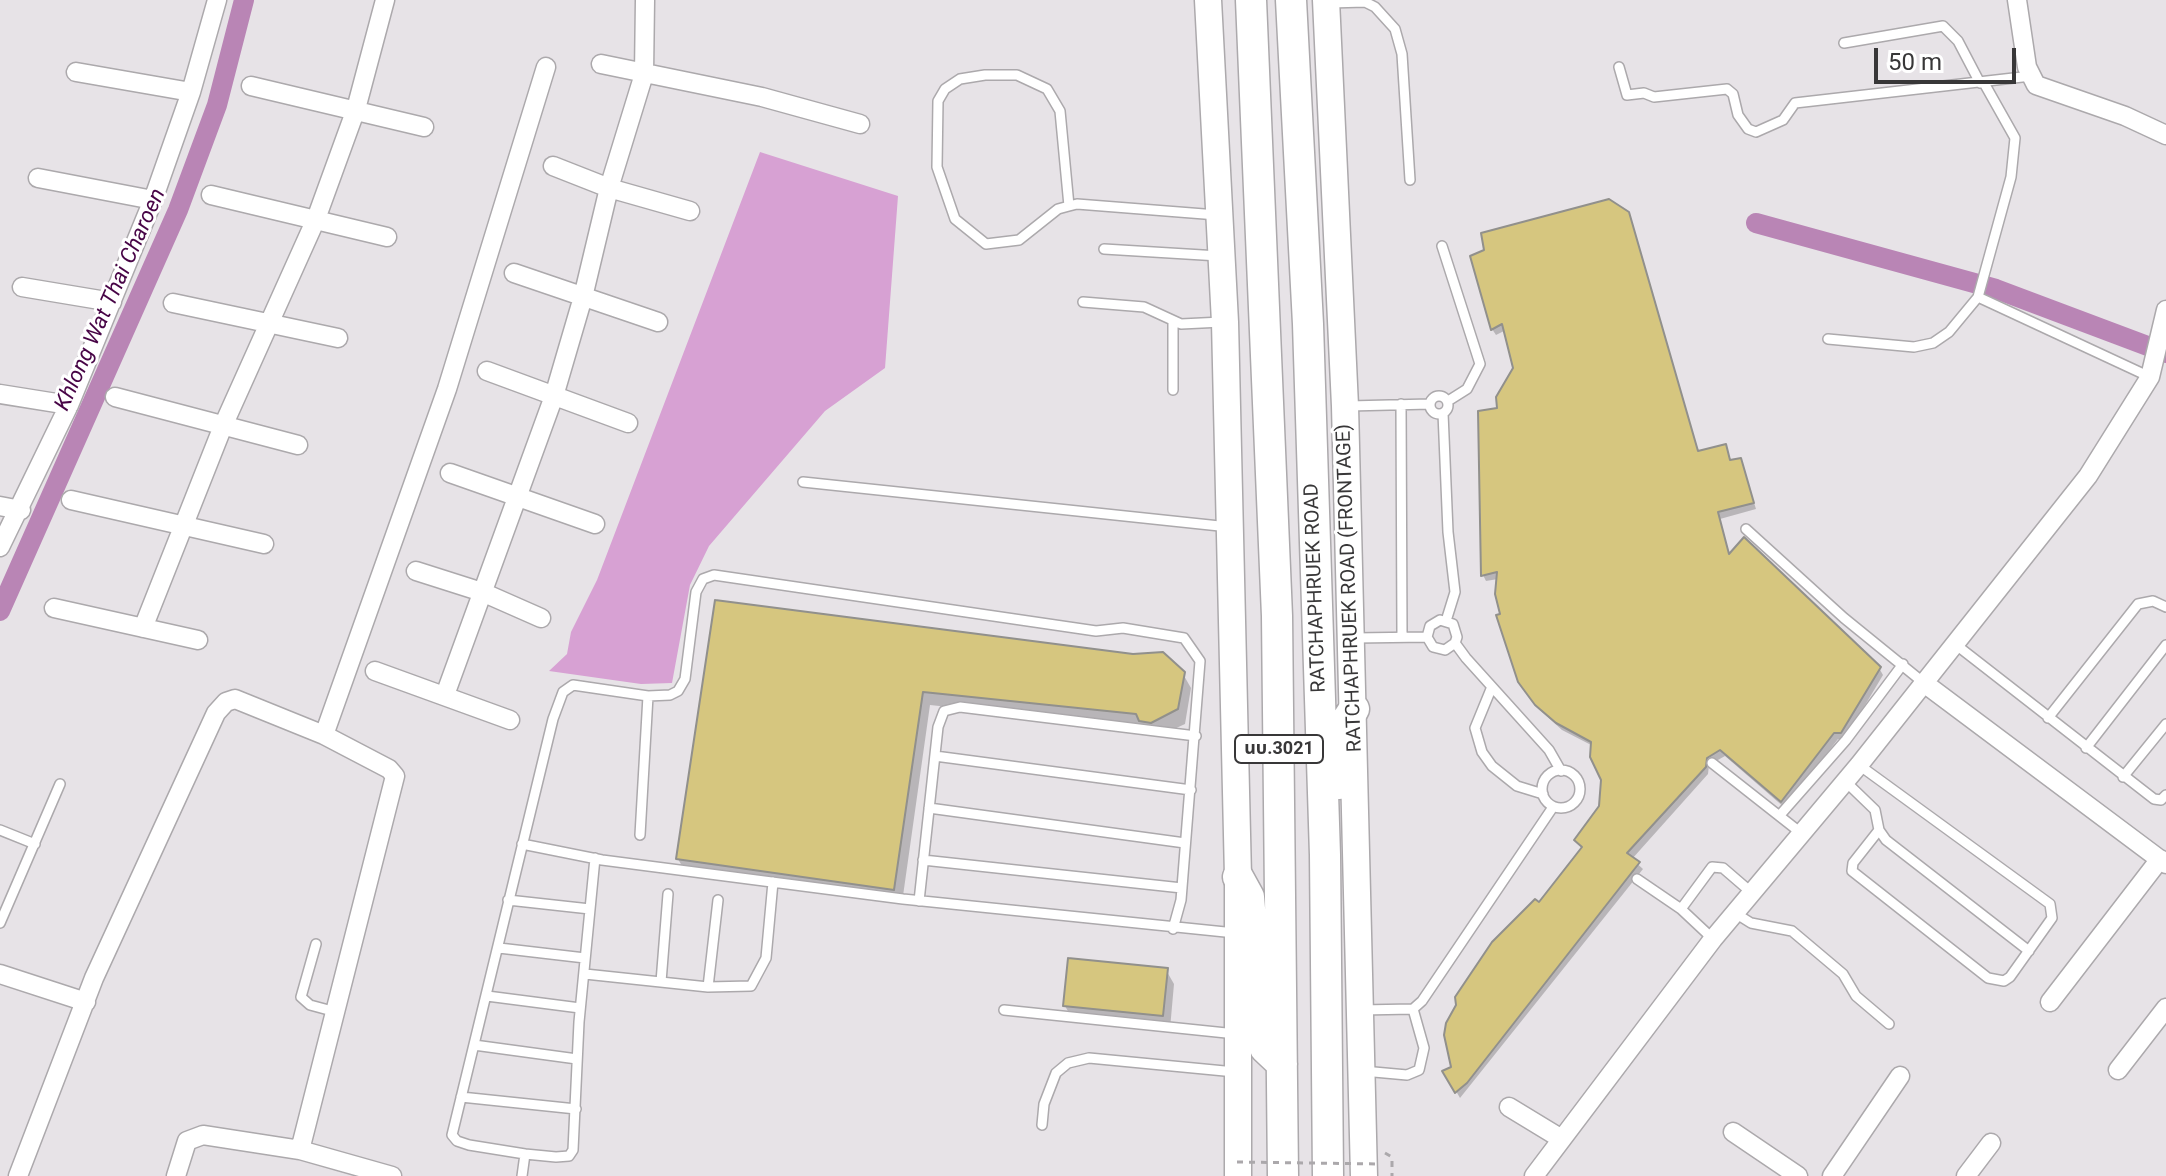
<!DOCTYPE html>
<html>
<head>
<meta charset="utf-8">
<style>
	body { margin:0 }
	#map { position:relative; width:2166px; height:1176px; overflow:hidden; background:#e7e3e7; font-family:Roboto,sans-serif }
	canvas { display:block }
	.scale { position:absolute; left:1874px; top:48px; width:142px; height:36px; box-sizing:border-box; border:4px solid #383738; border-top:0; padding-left:10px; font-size:24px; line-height:28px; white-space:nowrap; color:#383738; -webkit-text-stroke:6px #fff; paint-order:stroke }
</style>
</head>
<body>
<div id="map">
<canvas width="2166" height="1176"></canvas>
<div class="scale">50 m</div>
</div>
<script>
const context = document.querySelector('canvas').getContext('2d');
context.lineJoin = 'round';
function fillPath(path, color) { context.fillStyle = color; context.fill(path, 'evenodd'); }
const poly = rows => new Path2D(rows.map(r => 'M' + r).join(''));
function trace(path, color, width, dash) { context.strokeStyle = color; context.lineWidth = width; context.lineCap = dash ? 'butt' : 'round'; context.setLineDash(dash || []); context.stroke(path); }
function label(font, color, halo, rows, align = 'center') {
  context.font = font + ' Roboto,"Noto Sans Thai",sans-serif'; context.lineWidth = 6; context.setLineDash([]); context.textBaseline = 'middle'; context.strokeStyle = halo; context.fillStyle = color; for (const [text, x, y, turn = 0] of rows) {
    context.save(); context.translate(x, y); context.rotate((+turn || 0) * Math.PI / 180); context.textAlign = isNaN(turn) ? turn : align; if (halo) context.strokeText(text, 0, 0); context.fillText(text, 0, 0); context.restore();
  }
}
const forest = poly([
	[760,152,898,196,885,368,825,411,709,546,690,585,672,683,641,684,549,671,567,654,571,632,597,580]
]);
const shadow = poly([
	[1628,213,1699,453,1725,446,1731,462,1743,467,1756,509,1720,519,1730,556,1879,668,1883,675,1845,739,1838,739,1785,808,1725,756,1709,765,1708,774,1632,859,1643,869,1460,1098,1445,1072,1453,1069,1540,905,1583,849,1576,841,1601,807,1603,780,1593,746,1562,730,1541,711,1524,689,1503,616,1498,579,1486,581,1483,575,1499,409,1515,368,1506,330,1496,335,1492,329],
	[717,602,1133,656,1183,674,1191,688,1185,724,1159,736,1149,735,1145,728,930,705,902,903,686,873,678,859],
	[1166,970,1174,984,1170,1029,1073,1020,1065,1006]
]);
const canal = poly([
	[1756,223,1996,289,2166,353],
	[0,611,178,210,217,105,244,0]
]);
const building = poly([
	[1609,199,1629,212,1698,451,1726,444,1730,460,1741,458,1754,503,1718,512,1729,554,1744,537,1881,667,1841,733,1834,733,1781,802,1720,750,1707,758,1706,767,1627,853,1640,862,1467,1083,1455,1093,1442,1071,1451,1067,1444,1035,1446,1023,1456,1005,1455,997,1492,942,1535,899,1539,902,1582,847,1574,840,1599,806,1601,780,1590,757,1591,742,1556,723,1535,705,1518,682,1496,615,1500,614,1495,594,1497,572,1481,576,1478,411,1497,408,1496,397,1513,368,1502,324,1491,330,1470,256,1484,250,1481,233,1609,199],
	[715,600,1133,654,1163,652,1185,672,1178,709,1151,723,1139,721,1136,714,923,692,894,890,676,859,715,600],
	[1068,958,1168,968,1163,1016,1063,1006,1068,958]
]);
const path = poly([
	[1385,1153,1392,1157,1392,1176]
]);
const lane = poly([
	[1330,3,1365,2,1375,7,1395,29,1402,54,1410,180],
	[1844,43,1943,26,1958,41,1980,83],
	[1619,67,1627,95,1644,93,1654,97,1727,89,1733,94,1738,115,1748,129,1756,132,1783,120,1795,103,2031,76],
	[1069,206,1060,111,1047,89,1017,75,985,75,960,79,945,89,938,101,937,167,955,219,986,244,1019,240,1058,209,1069,206,1077,204,1217,215],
	[1442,246,1480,364,1467,389,1448,401],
	[1104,249,1219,256],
	[1978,297,2150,377],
	[1083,302,1144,307,1181,324,1222,322],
	[1173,322,1173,390],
	[1828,339,1914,347,1933,343,1949,332,1978,297,2011,177,2015,138,1984,83],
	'1430 405a9 9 0 1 1 18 0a9 9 0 1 1-18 0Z',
	[1401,404,1402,636],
	[1349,406,1430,404],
	[1443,413,1448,532,1455,592,1446,621],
	[803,482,1229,527],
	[1746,529,1844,618,1924,683],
	[1355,638,1427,637],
	[1455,643,1445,650,1433,647,1427,637,1430,626,1440,620,1453,624,1457,637,1455,643,1466,658,1549,750,1561,771],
	[1955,644,2154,799,2161,800,2166,795],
	[1491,689,1475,728,1482,752,1492,766,1517,786,1543,794],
	[2048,718,2138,604,2153,601,2166,607],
	[2086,748,2166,645],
	[935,756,1191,790],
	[1712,763,1801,833],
	[1859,765,2050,904,2052,918,2010,977,2004,981,1988,978,1852,871,1853,863,1879,830],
	'1542 789a19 19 0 1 1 38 0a19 19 0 1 1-38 0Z',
	[2123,777,2166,724],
	[1845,781,1875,810,1879,830,1886,840,2029,951],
	[929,808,1185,843],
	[1780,815,1846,740,1903,664],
	[0,830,35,844],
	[640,835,648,696],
	[522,844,602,860,903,899,1235,933],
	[923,860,1182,888],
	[1637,879,1681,909,1713,939],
	[508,900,590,909],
	[919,901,938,727,944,711,960,707,1196,736],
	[1681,909,1712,867,1723,868,1752,893],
	[1735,913,1751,923,1792,931,1843,974,1856,996,1889,1024],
	[0,923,60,784],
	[316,944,301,997,310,1005,336,1012],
	[499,948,585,958],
	[585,974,708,987,751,986,766,958,773,882],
	[661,982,668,894],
	[708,987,718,900],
	[487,996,580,1008],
	[1004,1010,1236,1034],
	[1361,1010,1413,1009,1422,1001,1553,807],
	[474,1045,577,1059],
	[1363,1071,1407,1075,1419,1070,1424,1048,1413,1009],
	[461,1097,576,1109],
	[1042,1125,1044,1104,1056,1073,1068,1063,1089,1058,1235,1072],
	[525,1154,556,1157,569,1156,573,1150,579,1022,595,858],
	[522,1176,525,1154,469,1145,457,1141,452,1135,553,719,563,692,573,685,648,696,670,695,678,691,685,679,696,592,703,579,714,575,1096,631,1123,628,1184,638,1200,661,1181,900,1173,929]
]);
const street = poly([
	[2017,0,2027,67,2036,85,2125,116,2166,135],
	[601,64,762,97,860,124],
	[76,72,191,92],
	[251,86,424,127],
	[553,166,609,188,690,211],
	[38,178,153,200],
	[211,195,387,237],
	[514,273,658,322],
	[22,287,112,302],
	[173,303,338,338],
	[487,371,628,423],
	[0,394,69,405],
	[115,397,298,445],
	[450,473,595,524],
	[71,500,264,544],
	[0,506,21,510],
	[0,547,69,405,153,200,191,92,217,0],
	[416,571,482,592,541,618],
	[54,608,198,640],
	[143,628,223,426,316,219,356,109,385,0],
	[375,671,510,720],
	[1924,683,2166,864],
	[445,695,554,396,583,297,609,188,644,74,645,0],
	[324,735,447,389,546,67],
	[0,974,86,1002],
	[2050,1002,2160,859],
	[2118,1070,2166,1008],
	[1509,1107,1560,1138],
	[1733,1132,1798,1176],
	[18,1176,94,978,216,713,226,702,235,699,324,735,389,769,395,776,300,1150],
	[176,1176,187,1141,203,1135,300,1150,392,1176],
	[1534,1176,1713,939,1859,765,2088,476,2150,377,2166,310],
	[1832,1176,1900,1076],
	[1966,1176,1991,1143]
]);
const secondary = poly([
	[1208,0,1225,322,1238,877,1238,1176],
	[1326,0,1345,406,1364,1176]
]);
const primary = poly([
	[1251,0,1277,616,1283,1176],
	[1291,0,1308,324,1325,855,1328,1176],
	[1339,784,1345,723,1354,709],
	[1238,877,1249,897,1261,1035,1265,1048,1282,1064]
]);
const pathBridge = poly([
	[1237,1162,1381,1164]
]);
const shields = [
	[1279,749,88]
];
const shieldNames = [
	["นบ.3021",1279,749]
];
const streetNames = [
	["RATCHAPHRUEK ROAD",1316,588,-92],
	["RATCHAPHRUEK ROAD (FRONTAGE)",1350,588,-92]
];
const waterNames = [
	["Khlong Wat Thai Charoen",111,300,-66]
];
fillPath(forest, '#d7a1d3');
fillPath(shadow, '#0003');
trace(canal, '#b985b5', 20);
fillPath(building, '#d6c67f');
trace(building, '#91908c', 2);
trace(lane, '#aca9ac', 12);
trace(street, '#aca9ac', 21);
trace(secondary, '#aca9ac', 29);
trace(primary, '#aca9ac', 33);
trace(path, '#aba8ab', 3, [6, 6]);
trace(lane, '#fff', 9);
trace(street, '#fff', 18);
trace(secondary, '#fff', 26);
trace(primary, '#fff', 30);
trace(pathBridge, '#aba8ab', 3, [6, 6]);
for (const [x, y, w] of shields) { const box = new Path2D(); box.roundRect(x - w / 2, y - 14, w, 28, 6); context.fillStyle = '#fff'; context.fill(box); trace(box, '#383738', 2); }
label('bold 18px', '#383738', null, shieldNames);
label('20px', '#383738', '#fff', streetNames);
label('italic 22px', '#470446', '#fff', waterNames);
</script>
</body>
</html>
